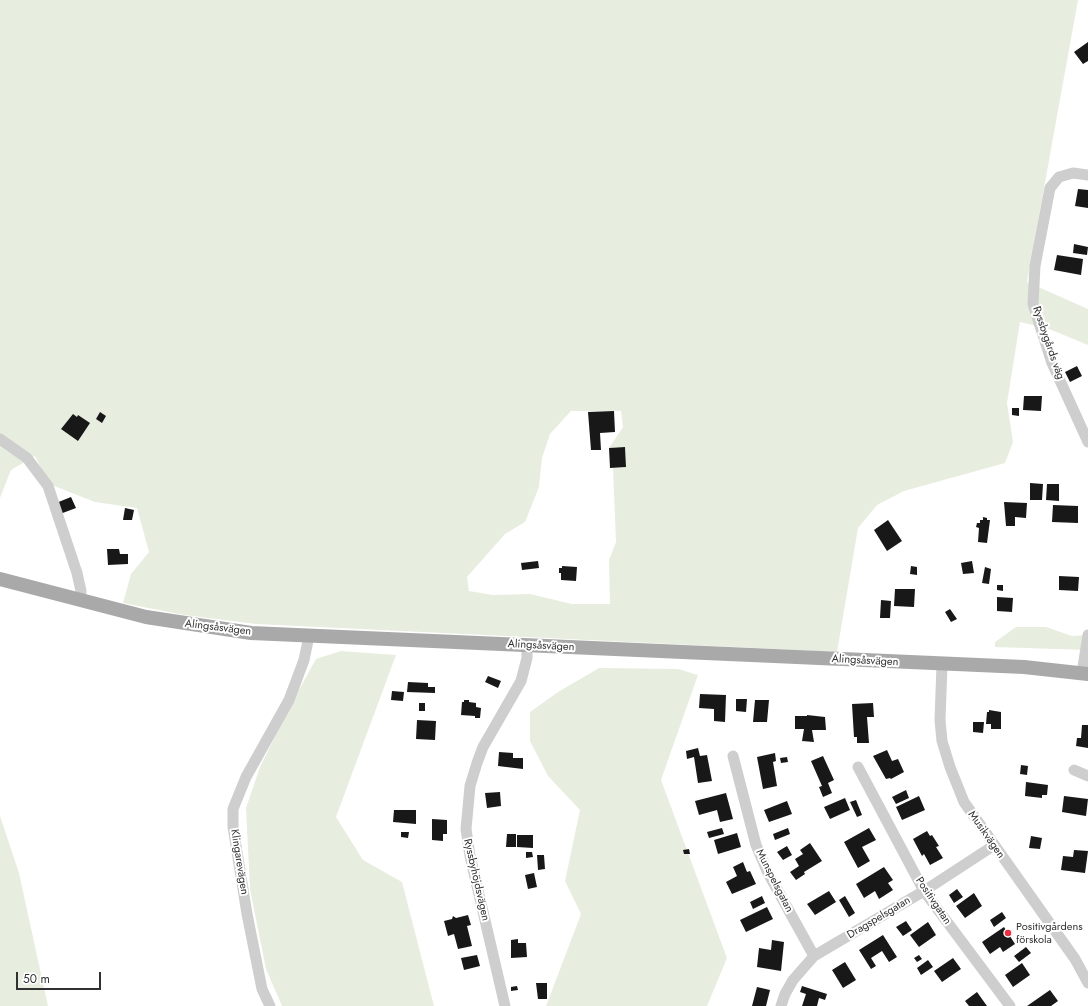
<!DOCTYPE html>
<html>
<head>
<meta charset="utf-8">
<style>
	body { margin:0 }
	#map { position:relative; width:1088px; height:1006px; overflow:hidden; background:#fff; font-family:Jost,sans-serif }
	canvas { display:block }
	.scale { position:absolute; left:16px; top:972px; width:85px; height:18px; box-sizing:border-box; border:2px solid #313131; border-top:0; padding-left:5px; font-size:12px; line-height:14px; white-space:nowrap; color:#313131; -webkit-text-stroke:3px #fff; paint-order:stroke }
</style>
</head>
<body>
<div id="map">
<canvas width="1088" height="1006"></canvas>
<div class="scale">50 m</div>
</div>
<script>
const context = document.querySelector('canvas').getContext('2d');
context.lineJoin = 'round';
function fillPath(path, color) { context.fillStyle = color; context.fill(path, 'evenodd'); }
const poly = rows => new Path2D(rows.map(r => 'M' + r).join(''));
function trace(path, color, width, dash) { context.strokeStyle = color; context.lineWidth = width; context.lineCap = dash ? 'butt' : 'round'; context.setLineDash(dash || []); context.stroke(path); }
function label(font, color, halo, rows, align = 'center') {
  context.font = font + ' Jost,sans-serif'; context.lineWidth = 4; context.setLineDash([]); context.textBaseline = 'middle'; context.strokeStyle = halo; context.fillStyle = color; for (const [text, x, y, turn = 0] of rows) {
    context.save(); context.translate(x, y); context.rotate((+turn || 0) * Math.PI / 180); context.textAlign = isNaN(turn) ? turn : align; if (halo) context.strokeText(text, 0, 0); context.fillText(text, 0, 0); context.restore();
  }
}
const green = poly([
	[0,0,1078,0,1027,282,1088,309,1088,345,1049,329,1020,322,1007,403,1013,442,1005,463,904,491,877,505,858,528,837,652,256,624,184,615,123,603,131,574,149,552,137,508,95,502,49,484,35,456,11,470,0,498],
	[571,411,621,411,623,427,609,448,625,447,626,467,613,468,616,542,609,560,610,604,572,604,530,594,493,595,469,591,467,577,505,534,525,522,539,487,542,458,550,434],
	[1016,627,1046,627,1072,636,1088,635,1088,650,995,647,995,642],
	[341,651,396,655,336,817,363,860,402,882,434,1006,282,1006,266,969,250,889,246,808,260,767,291,704,316,659],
	[599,668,678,669,698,675,661,780,727,958,707,1006,546,1006,581,914,565,881,580,810,548,776,530,741,530,712,558,692],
	[0,816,19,873,48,1006,0,1006]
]);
const building = poly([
	[1088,42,1088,61,1083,64,1074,52],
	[1078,189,1088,190,1088,208,1075,206],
	[1074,244,1088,247,1087,255,1073,253],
	[1057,255,1083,259,1081,275,1054,270],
	[1077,366,1082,376,1070,382,1065,372],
	[1024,396,1042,396,1041,411,1023,410],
	[1012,408,1019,408,1019,416,1012,415],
	[614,411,615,432,600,433,601,450,591,450,588,412],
	[100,412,106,416,102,423,96,419],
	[73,414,77,417,78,415,90,423,78,441,61,429],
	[625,447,626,467,610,468,609,448],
	[1030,483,1043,484,1042,500,1030,500],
	[1047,484,1059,484,1059,501,1046,500],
	[71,497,76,508,60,514,56,503],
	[1004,502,1027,503,1026,518,1015,517,1015,526,1006,526],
	[1053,505,1078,506,1078,523,1052,522],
	[125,508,134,510,132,520,123,520],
	[983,517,987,518,987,520,990,520,987,543,978,542,979,528,976,527,977,523,980,523,980,520,983,520],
	[888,520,902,541,887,551,874,530],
	[107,549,119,549,120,554,128,554,128,564,108,565],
	[538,561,539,568,522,570,521,563],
	[972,561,974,573,963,574,961,563],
	[562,566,577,567,576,581,561,580,561,573,559,573,559,568,562,568],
	[911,566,917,567,917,575,910,574],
	[985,567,991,569,989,584,982,583],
	[1059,576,1079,577,1078,591,1059,590],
	[997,585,1003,585,1003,591,997,590],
	[895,589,915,589,914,607,894,606],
	[997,597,1013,598,1012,612,997,611],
	[881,600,891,601,890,618,880,618],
	[950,609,957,619,951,622,945,612],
	[488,676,501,681,498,688,485,682],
	[408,682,428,683,428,687,435,687,435,693,407,692],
	[392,691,404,692,403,701,391,700],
	[700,694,726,695,725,722,714,721,714,709,699,708],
	[736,699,747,699,746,712,736,711],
	[464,700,469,700,469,702,476,703,476,707,481,708,480,718,475,718,475,716,461,715,462,702,464,702],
	[755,700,769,700,767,722,753,722],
	[419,703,425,703,425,711,419,711],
	[873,703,874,717,867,717,869,743,857,743,857,737,854,737,852,704],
	[989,710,1001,712,1001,729,991,729,991,724,986,724,987,712,989,712],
	[807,715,825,717,826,730,812,730,814,742,802,741,804,729,795,729,795,716,807,716],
	[417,720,436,721,435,740,416,739],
	[973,722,984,722,983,733,973,732],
	[1082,725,1088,725,1088,748,1076,746,1077,738,1081,738],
	[698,748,700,756,707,755,712,781,698,783,694,757,687,759,686,751],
	[887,750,892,761,898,759,904,772,891,779,890,778,886,779,873,756],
	[499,752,513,753,513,758,523,758,523,769,498,766],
	[775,753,776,761,773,762,777,786,763,789,757,757],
	[823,756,834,780,828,783,832,793,823,797,819,787,822,786,811,761],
	[787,757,788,762,781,763,780,758],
	[1021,765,1028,766,1027,775,1020,774],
	[1026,782,1048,785,1047,795,1042,795,1042,798,1025,796],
	[906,790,909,798,896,804,892,797],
	[500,792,501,806,487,808,485,793],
	[726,793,733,819,720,822,717,810,699,815,695,801],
	[919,796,925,810,902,820,896,807],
	[1064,796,1088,799,1086,816,1062,812],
	[845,798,850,810,830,819,824,807],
	[856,800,862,815,857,817,850,802],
	[787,801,792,814,769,822,764,810],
	[394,810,416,810,416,824,393,822],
	[432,819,447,820,447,834,443,834,443,841,432,840],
	[722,828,724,834,709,838,707,832],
	[788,828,790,834,775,840,773,834],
	[869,828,876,840,862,847,870,861,858,868,844,842],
	[927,831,930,836,932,835,939,846,936,847,943,858,930,865,924,854,922,856,913,839],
	[401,832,409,832,408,838,401,837],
	[737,833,741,847,718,854,714,840],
	[507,834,516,834,516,847,506,847],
	[517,835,533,835,533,848,517,847],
	[1031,836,1042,838,1040,849,1029,848],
	[810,843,822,861,804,872,805,874,796,880,790,872,799,866,795,859,803,854,800,850],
	[787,846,792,855,783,860,777,852],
	[689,849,690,854,684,854,683,850],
	[1074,850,1088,851,1085,873,1061,870,1063,856,1073,857],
	[526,852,532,852,533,857,526,858],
	[537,855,544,855,545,869,538,870],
	[743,862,747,872,750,871,756,884,732,894,726,882,737,876,733,867],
	[884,867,893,880,888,883,893,890,879,899,875,891,864,898,856,884],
	[534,873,537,887,528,889,525,875],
	[957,889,963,897,954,903,949,895],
	[829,891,836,902,815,915,807,904],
	[974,893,982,906,965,918,956,906],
	[762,896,765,903,753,909,750,902],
	[845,896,855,913,849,917,839,900],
	[767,907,773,919,746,932,740,920],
	[1002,912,1006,918,994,927,990,920],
	[468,915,471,925,467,926,472,946,458,949,454,934,448,936,444,921,452,919,453,916,456,918],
	[906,921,912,930,903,936,896,927],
	[928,922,936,935,919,947,910,935],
	[1004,927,1015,944,1003,952,1000,947,990,954,982,942],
	[883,935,897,957,889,962,882,951,871,958,876,966,871,969,859,950],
	[518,939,518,943,526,943,527,957,511,958,511,940],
	[772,940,784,942,781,971,757,967,759,948,771,950],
	[1026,947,1031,953,1019,962,1014,956],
	[477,955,480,966,464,970,461,958],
	[919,955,922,959,917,962,914,958],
	[953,958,961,969,942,982,934,971],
	[928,960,933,967,921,975,917,968],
	[845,962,856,980,843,988,832,970],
	[1022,963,1030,975,1013,987,1005,975],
	[536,983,547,983,547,999,538,999],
	[517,986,518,990,511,991,511,987],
	[802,986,827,994,825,1000,819,998,817,1006,802,1006,806,994,800,992],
	[757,987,770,990,766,1006,752,1006],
	[1050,990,1058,1001,1051,1006,1027,1006],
	[977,992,987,1006,969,1006,965,1001]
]);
const minor = poly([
	[1088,175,1073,173,1059,177,1050,188,1035,266,1033,304,1052,363,1088,442],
	[0,439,27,458,48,486,77,573,81,591,80,599],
	[942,665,940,720,942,741,950,767,964,802,1075,959,1088,983],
	[1082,673,1088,635],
	[733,756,756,845,768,873,814,956],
	[858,767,924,891,1010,1006],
	[1074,770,1088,776],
	[270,1006,262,989,247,914,233,827,233,809,246,777,289,700,304,660,309,636],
	[505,1006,470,856,466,829,470,786,477,763,483,747,521,681,527,658,527,645],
	[781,1006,785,994,793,980,814,956,924,891,993,846]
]);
const major = poly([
	[0,579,146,617,251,633,1024,667,1088,674]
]);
const markers = [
	[1008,933,4,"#ea3043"]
];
const streetNames = [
	["Ryssbygårds väg",1048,343,71],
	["Alingsåsvägen",218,628,7],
	["Alingsåsvägen",541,646,3],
	["Alingsåsvägen",865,661,3],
	["Musikvägen",986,835,55],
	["Klingarevägen",239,862,81],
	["Ryssbyhöjdsvägen",476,880,77],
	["Munspelsgatan",774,881,63],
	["Positivgatan",933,901,56],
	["Dragspelsgatan",879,918,-31]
];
const poiNames = [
	["Positivgårdens",1016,927],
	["förskola",1016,940]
];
fillPath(green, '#e7eedf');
fillPath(building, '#181818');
trace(minor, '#cecece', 11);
trace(major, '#a9a9a9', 14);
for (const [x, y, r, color] of markers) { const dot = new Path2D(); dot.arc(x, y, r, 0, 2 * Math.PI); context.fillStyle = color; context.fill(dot); trace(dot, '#fff', 1.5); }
label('11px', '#313131', '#fff', streetNames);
label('11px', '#313131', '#fff', poiNames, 'left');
</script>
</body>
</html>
